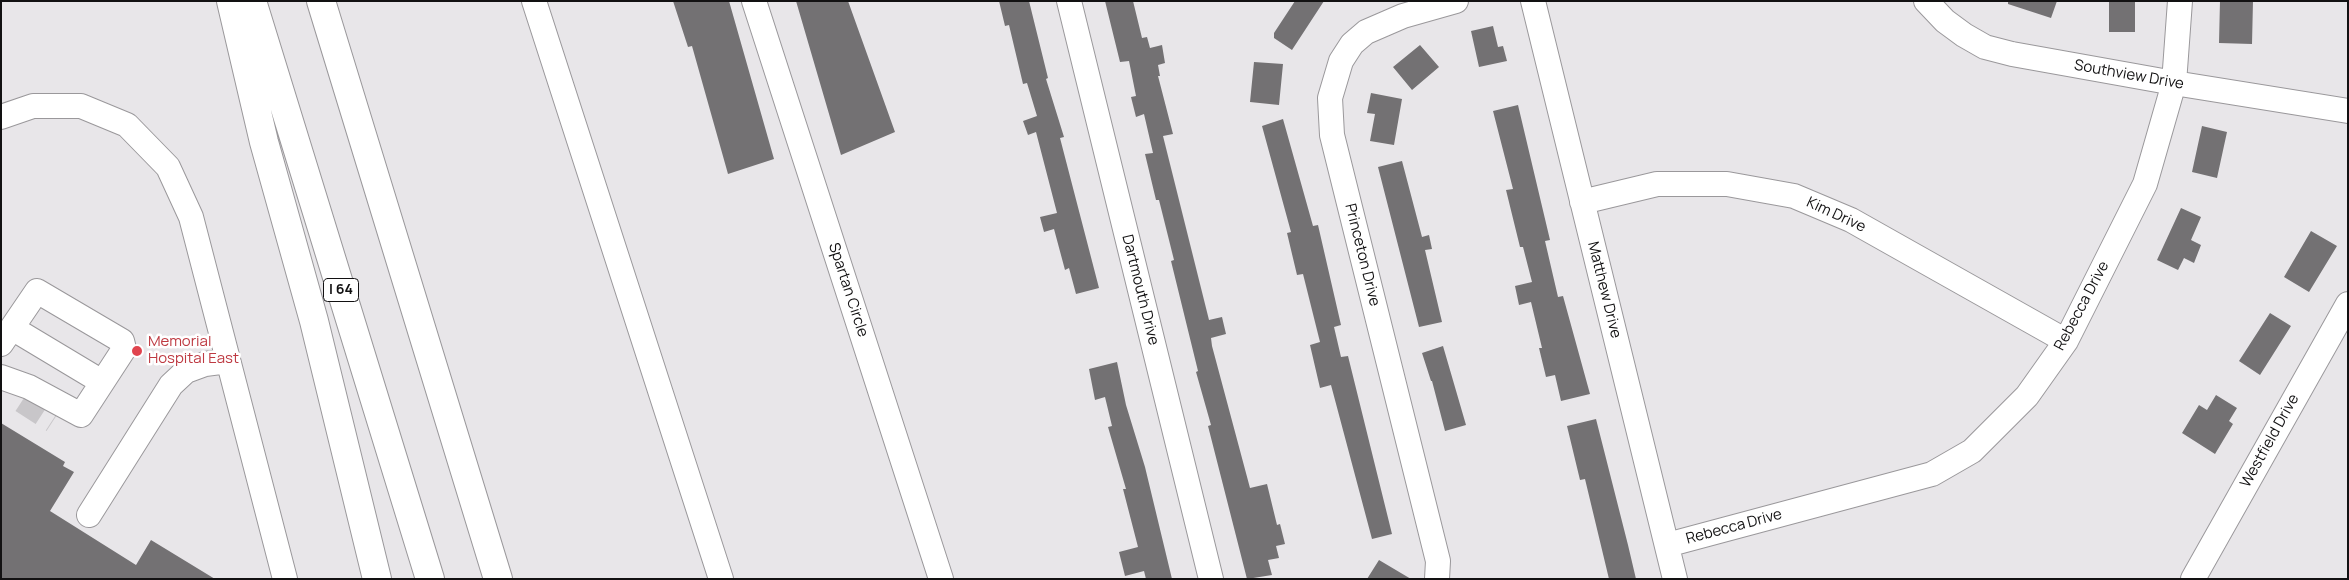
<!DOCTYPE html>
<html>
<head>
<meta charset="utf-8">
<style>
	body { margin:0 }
	#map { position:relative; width:2349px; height:580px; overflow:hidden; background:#e8e6e9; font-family:Manrope,sans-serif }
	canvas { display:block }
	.frame { position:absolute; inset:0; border:2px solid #121112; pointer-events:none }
</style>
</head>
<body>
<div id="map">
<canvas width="2349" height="580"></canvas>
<div class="frame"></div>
</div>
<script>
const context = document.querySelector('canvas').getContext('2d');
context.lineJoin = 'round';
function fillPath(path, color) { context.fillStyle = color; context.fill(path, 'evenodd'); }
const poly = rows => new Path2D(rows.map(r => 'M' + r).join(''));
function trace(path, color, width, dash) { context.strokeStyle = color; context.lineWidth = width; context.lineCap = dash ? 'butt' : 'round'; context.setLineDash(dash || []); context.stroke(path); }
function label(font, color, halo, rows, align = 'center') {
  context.font = font + ' Manrope,sans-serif'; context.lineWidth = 5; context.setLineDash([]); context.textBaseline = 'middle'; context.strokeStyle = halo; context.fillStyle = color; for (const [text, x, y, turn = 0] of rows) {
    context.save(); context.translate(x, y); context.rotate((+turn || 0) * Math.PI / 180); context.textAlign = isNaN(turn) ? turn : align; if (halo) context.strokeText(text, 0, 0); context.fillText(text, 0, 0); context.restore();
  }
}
const building = poly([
	[673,1,729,1,774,159,728,174,692,46,688,47],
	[796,1,848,1,895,132,841,155],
	[999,1,1029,1,1048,78,1046,79,1064,137,1060,138,1099,288,1076,294,1069,268,1065,270,1054,229,1044,232,1040,217,1057,213,1036,132,1028,135,1023,121,1037,116,1027,83,1023,84,1009,25,1005,26],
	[1105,1,1133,1,1142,38,1147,37,1150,48,1162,45,1165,63,1158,65,1160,76,1158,76,1173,134,1163,136,1209,320,1222,317,1226,334,1211,338,1212,346,1250,488,1267,484,1277,525,1280,524,1285,544,1276,546,1279,558,1268,560,1272,575,1247,579,1208,426,1211,425,1196,372,1198,371,1171,261,1174,260,1159,200,1156,200,1145,154,1153,153,1144,114,1136,117,1131,97,1136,96,1129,61,1120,62],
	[1295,1,1324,1,1292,50,1274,38,1274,33],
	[2008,1,2057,1,2051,18,2008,4],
	[2109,1,2135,1,2135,32,2109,32],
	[2220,1,2253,1,2252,44,2219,43],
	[1493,26,1498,47,1503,46,1507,61,1479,67,1471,31],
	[1420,45,1439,67,1412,90,1393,67],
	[1254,62,1283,64,1279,105,1250,102],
	[1371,93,1402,99,1394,145,1370,141,1375,114,1367,113],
	[1518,105,1550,240,1545,241,1558,297,1563,296,1590,394,1561,401,1555,375,1546,377,1539,348,1542,348,1531,302,1519,305,1515,286,1532,282,1523,247,1520,247,1506,190,1513,189,1493,111],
	[1283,119,1313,226,1318,225,1341,325,1334,327,1341,357,1348,356,1392,534,1372,539,1331,385,1320,388,1310,345,1320,342,1303,274,1297,275,1287,233,1291,232,1262,126],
	[2202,126,2227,132,2217,178,2192,172],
	[1402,161,1422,237,1429,235,1432,249,1425,250,1442,322,1419,327,1378,167],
	[2181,208,2201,217,2191,240,2201,245,2194,263,2184,258,2178,270,2157,260],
	[2311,231,2337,246,2309,292,2284,277],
	[2270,313,2291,326,2260,375,2239,361],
	[1443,346,1466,425,1445,431,1432,381,1431,381,1422,353],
	[1117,362,1126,405,1145,467,1172,579,1146,579,1144,571,1125,576,1119,552,1138,547,1123,489,1126,489,1108,427,1112,426,1105,397,1095,400,1089,369],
	[2216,395,2237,408,2229,421,2233,424,2215,454,2182,433,2199,405,2207,410],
	[1596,419,1628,545,1636,579,1609,579,1585,479,1580,480,1567,426],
	[1,423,65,462,63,466,74,472,50,511,136,565,151,540,215,579,1,579],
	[1379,560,1411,579,1367,579]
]);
const minorTunnel = poly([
	[22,401,53,421]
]);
const minor = poly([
	[534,1,721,579],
	[754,1,941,579],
	[1069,1,1211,579],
	[1533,1,1675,579],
	[1926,1,1945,21,1964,35,1985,47,2012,54,2174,83,2348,111],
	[1,117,33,106,81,106,127,125,168,167,191,217,285,579],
	[1582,202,1657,184,1727,184,1794,196,1851,220,2066,341],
	[12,328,102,382],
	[1,344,37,291,122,341,124,349,81,415,29,387,1,377],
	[89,515,171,385,186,371,205,364,228,361],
	[1667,545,1932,474,1972,451,2027,396,2066,341,2145,184,2174,83,2180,1],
	[1437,579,1438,561,1332,135,1330,98,1341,61,1352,44,1366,32,1403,16,1456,1],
	[2193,579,2348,304]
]);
const highway = poly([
	[231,1,264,142,314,321,377,579],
	[252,1,430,579],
	[321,1,498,579]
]);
const markers = [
	[137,351,6,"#e0444e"]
];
const shields = [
	[341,290,35]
];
const shieldNames = [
	["I 64",341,290]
];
const streetNames = [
	["Southview Drive",2129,75,10],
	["Kim Drive",1836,215,25],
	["Princeton Drive",1362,255,76],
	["Spartan Circle",848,290,72],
	["Dartmouth Drive",1140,290,76],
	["Matthew Drive",1604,290,76],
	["Rebecca Drive",2082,306,-62],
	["Westfield Drive",2270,441,-61],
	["Rebecca Drive",1734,527,-15]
];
const healthNames = [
	["Memorial",148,342],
	["Hospital East",148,359]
];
fillPath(building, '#737173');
trace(minorTunnel, '#c8c6c9', 24, [24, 12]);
trace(minor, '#9a989b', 26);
trace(highway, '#9a989b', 30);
trace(minor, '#fff', 24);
trace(highway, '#fff', 28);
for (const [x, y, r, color] of markers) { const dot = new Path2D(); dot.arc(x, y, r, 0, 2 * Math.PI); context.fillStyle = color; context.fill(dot); trace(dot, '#fff', 2); }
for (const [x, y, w] of shields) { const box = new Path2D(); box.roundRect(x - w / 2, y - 11.5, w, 23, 4); context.fillStyle = '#fff'; context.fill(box); trace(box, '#121112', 1); }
label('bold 14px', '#121112', null, shieldNames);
label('15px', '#121112', '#fff', streetNames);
label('15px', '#be3a42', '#fff', healthNames, 'left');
</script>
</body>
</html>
